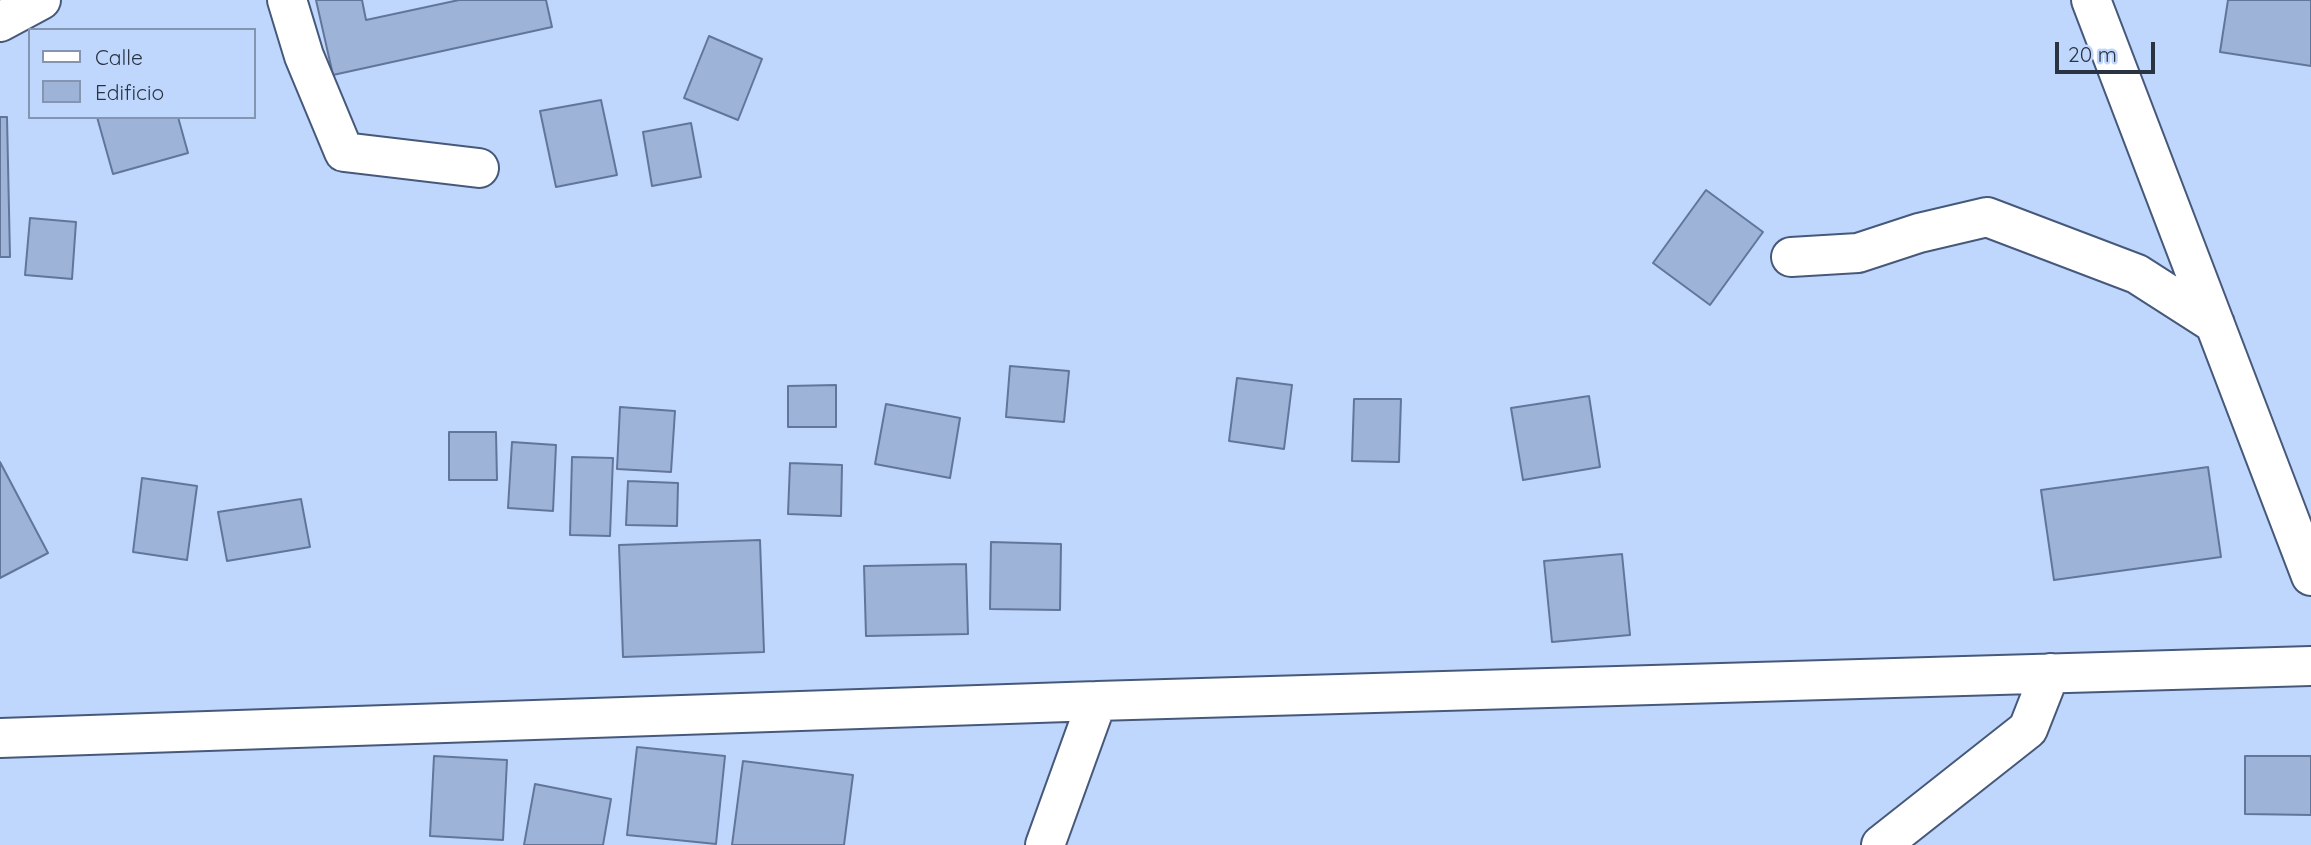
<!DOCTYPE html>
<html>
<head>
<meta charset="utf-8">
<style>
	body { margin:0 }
	#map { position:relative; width:2311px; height:845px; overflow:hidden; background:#c0d7fd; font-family:Quicksand,sans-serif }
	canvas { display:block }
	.legend { position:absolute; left:28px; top:28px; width:228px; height:91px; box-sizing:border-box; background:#c0d7fd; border:2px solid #8495b2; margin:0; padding:9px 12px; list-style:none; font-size:21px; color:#2a3342 }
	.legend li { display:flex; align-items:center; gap:14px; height:35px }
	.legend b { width:35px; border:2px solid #8495b2 }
	.scale { position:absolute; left:2055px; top:42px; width:100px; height:32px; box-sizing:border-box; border:4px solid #2a3342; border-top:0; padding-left:9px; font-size:21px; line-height:24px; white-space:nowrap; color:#2a3342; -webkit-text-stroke:5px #c0d7fd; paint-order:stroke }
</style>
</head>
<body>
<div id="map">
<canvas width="2311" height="845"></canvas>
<ul class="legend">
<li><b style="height:9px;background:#fff"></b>Calle</li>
<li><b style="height:19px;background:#9db3d8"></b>Edificio</li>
</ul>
<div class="scale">20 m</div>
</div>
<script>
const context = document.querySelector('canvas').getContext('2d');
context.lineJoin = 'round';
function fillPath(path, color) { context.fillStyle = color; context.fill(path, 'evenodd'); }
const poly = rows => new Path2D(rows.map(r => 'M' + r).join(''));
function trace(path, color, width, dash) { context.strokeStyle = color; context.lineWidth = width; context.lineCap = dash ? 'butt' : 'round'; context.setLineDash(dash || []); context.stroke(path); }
const building = poly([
	[316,0,362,0,366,20,459,0,546,0,552,27,333,75,316,0],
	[2228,0,2311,0,2311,66,2220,52,2228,0],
	[709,36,762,59,738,120,684,98,709,36],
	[601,100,617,175,556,187,540,111,601,100],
	[0,117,7,117,10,257,0,257,0,117],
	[97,117,178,117,188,153,113,174,97,117],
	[691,123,701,177,652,186,643,132,691,123],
	[1706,190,1763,232,1710,305,1653,263,1706,190],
	[30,218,76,222,72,279,25,275,30,218],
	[1010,366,1069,371,1064,422,1006,417,1010,366],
	[1237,378,1292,385,1284,449,1229,441,1237,378],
	[836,385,836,427,788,427,788,386,836,385],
	[1589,396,1600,467,1523,480,1511,408,1589,396],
	[1354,399,1401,399,1399,462,1352,461,1354,399],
	[886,404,960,418,950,478,875,464,886,404],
	[620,407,675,411,671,472,617,469,620,407],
	[449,432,496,432,497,480,449,480,449,432],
	[512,442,556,445,553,511,508,508,512,442],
	[572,457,613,458,610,536,570,535,572,457],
	[0,462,48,553,0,578,0,462],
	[790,463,842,465,841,516,788,514,790,463],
	[2208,467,2221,557,2054,580,2041,490,2208,467],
	[142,478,197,486,187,560,133,552,142,478],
	[628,481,678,483,677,526,626,525,628,481],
	[301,499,310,547,227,561,218,512,301,499],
	[760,540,764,652,623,657,619,545,760,540],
	[991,542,1061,544,1060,610,990,609,991,542],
	[1622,554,1630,635,1552,642,1544,561,1622,554],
	[966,564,968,634,866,636,864,566,966,564],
	[637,747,725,756,716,844,627,835,637,747],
	[434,756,507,760,503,840,430,836,434,756],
	[2245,756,2311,756,2311,815,2245,814,2245,756],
	[743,761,853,775,844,845,732,845,743,761],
	[535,784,611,799,603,845,524,845,535,784]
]);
const minor = poly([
	[287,0,304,56,344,152,479,168],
	[2091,0,2311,576],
	[0,22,41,0],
	[1791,257,1858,253,1919,233,1987,217,2137,274,2215,324],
	[0,738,1097,701,2311,666],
	[1045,845,1097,701],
	[1881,845,2028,729,2050,673]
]);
fillPath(building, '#9db3d8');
trace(building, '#627699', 2);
trace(minor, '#46597a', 42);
trace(minor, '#fff', 38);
</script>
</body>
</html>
